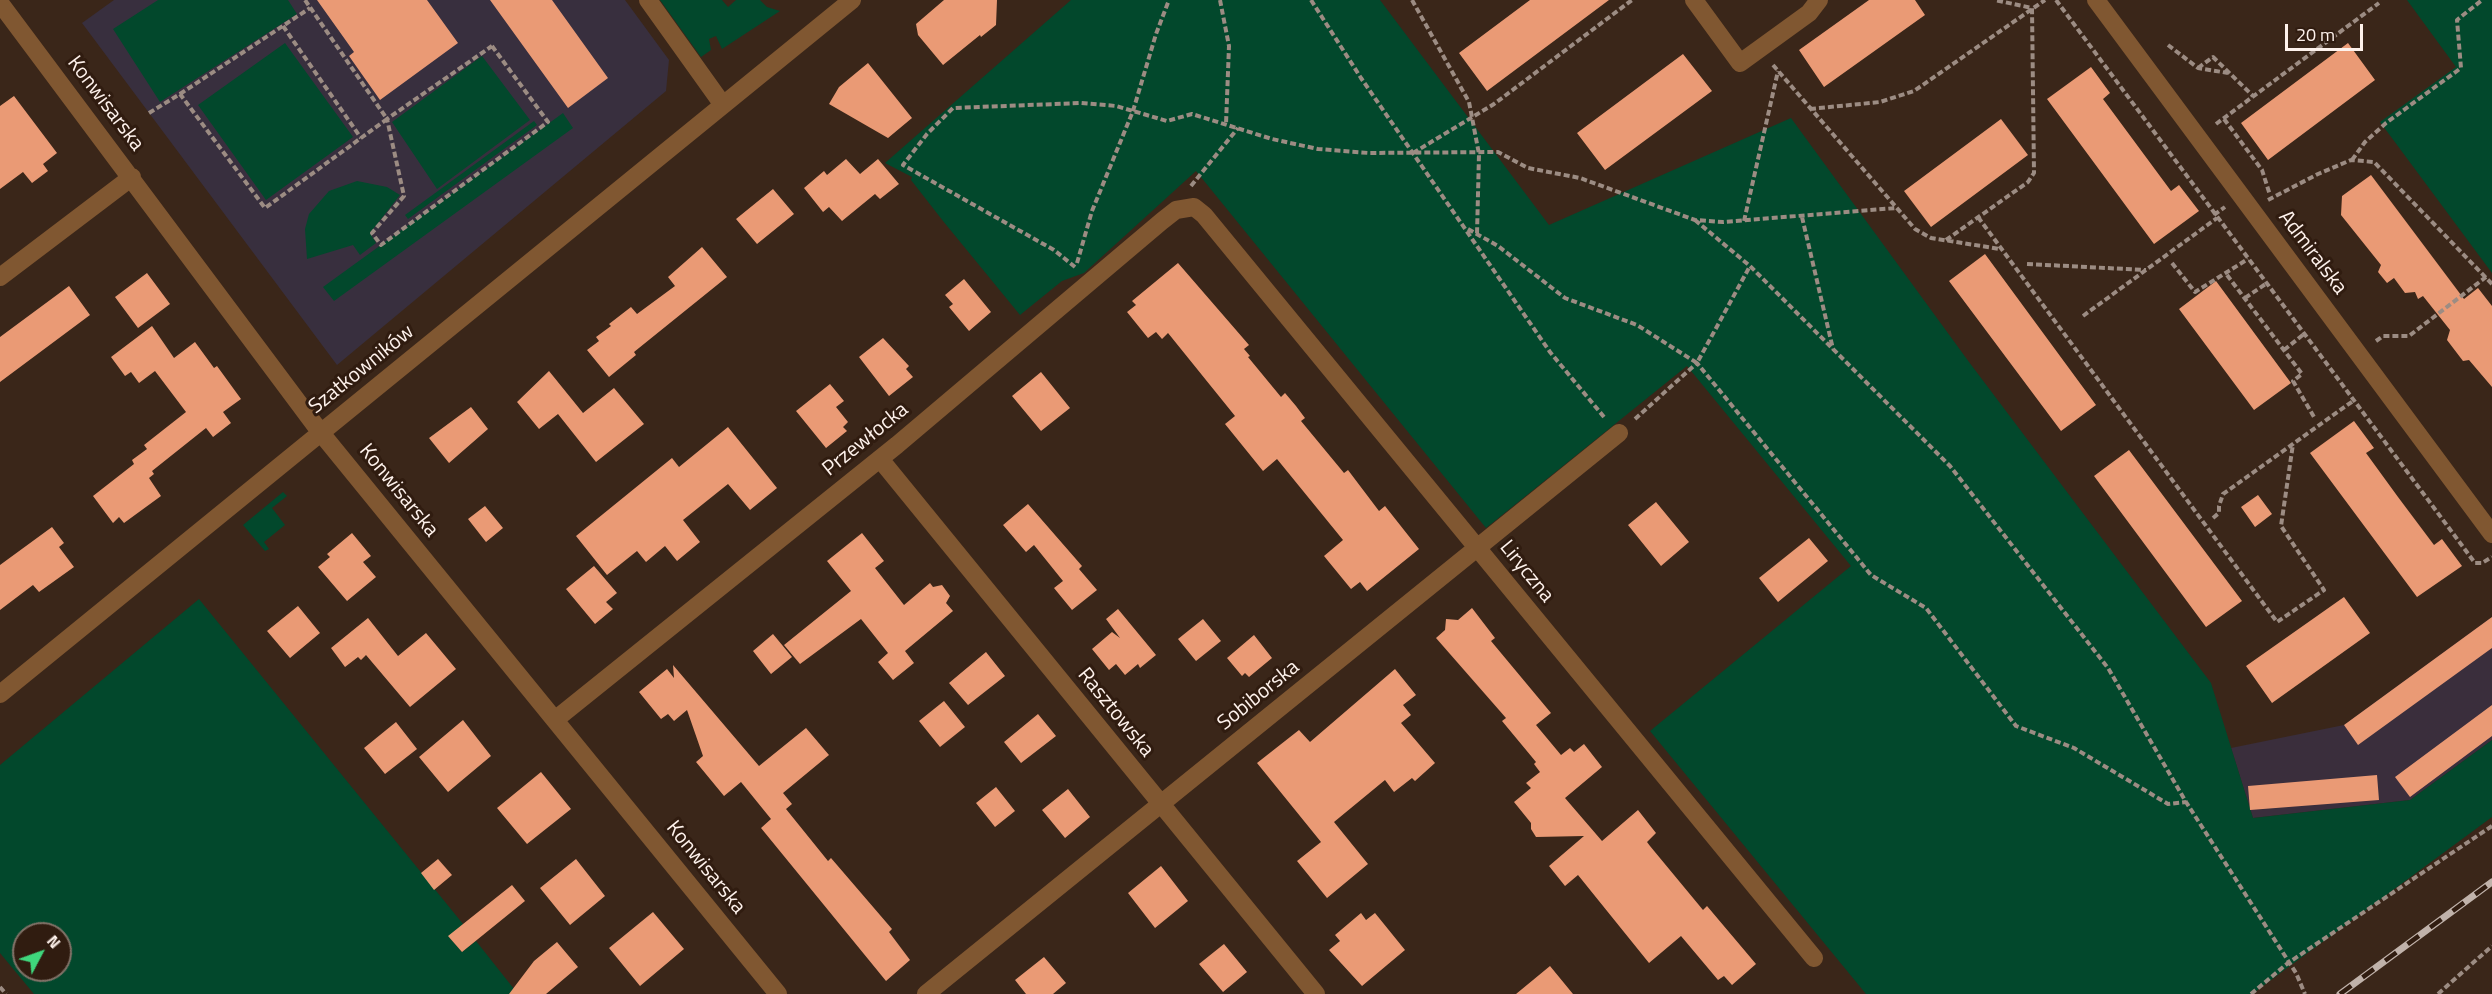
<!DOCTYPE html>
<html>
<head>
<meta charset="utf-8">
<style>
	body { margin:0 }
	#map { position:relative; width:2492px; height:994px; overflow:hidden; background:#3a2619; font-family:"Titillium Web",sans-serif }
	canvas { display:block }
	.north { position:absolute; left:12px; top:922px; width:60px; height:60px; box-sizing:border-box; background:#301c10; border:2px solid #827268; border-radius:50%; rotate:49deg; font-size:16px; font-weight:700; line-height:24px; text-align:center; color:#fef2ec }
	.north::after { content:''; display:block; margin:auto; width:21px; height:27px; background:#3fd77d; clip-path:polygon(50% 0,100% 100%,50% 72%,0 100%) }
	.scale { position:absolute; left:2285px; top:24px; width:78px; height:27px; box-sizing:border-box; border:3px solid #fef2ec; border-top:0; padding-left:8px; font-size:18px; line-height:21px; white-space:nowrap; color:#fef2ec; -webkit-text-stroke:4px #301c10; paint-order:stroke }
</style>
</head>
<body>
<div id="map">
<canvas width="2492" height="994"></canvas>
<div class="north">N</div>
<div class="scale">20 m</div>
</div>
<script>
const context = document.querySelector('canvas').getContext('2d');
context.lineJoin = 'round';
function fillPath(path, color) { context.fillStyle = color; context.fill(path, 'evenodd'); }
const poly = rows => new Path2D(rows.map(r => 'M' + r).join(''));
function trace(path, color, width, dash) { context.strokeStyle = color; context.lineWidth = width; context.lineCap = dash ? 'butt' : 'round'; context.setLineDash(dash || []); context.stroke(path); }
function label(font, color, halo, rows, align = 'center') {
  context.font = font + ' "Titillium Web",sans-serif'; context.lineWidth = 6; context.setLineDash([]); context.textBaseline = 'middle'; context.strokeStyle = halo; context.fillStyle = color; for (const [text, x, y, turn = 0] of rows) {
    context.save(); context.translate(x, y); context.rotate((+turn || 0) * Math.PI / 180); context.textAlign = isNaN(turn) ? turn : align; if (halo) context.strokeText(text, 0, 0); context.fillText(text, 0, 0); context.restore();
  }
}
const industrial = poly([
	[2492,617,2492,740,2410,800,2253,818,2231,748,2344,725]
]);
const education = poly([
	[114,0,625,0,669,60,666,91,337,365,82,23]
]);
const green = poly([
	[158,0,288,0,297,14,160,102,113,29],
	[660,0,722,0,728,7,736,0,760,0,767,7,780,11,722,49,716,36,709,39,711,50,701,57],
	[1071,0,1380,0,1549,225,1791,118,1969,362,2211,683,2253,818,2410,800,2492,740,2492,817,2252,994,1866,994,1650,731,1851,566,1687,366,1486,528,1196,171,1084,273,1062,281,1020,315,943,221,911,180,912,177,885,163],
	[2407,0,2492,0,2492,273,2380,122,2456,67],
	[285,43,353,137,266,200,198,105],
	[482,56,530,120,437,189,392,122],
	[563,113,573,128,334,301,323,287],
	[534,121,537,125,408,219,405,215],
	[357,181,387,187,400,195,370,233,376,243,360,255,353,245,307,259,305,229,309,214,329,191],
	[283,492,287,496,272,508,285,525,264,542,269,549,265,551,243,525],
	[199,599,463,924,449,937,462,952,476,941,518,994,34,994,0,953,0,765],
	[24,934,60,934,60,970,24,970]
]);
const building = poly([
	[317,0,427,0,458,43,380,100,349,56,354,52],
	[490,0,552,0,608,78,568,108],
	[944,0,997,0,996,25,981,37,980,35,943,65,918,35,916,24],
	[1530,0,1609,0,1487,91,1459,53],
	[1869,0,1915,0,1925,15,1824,87,1799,50],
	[2348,43,2375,80,2268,160,2241,123],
	[1683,54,1712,91,1605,170,1577,133],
	[868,63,912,118,888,138,829,104,839,87],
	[2091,67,2110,93,2103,99,2171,191,2179,185,2199,211,2154,244,2047,99],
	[14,96,57,153,43,164,48,171,32,183,23,172,0,189,0,106],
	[2001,119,2028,155,1931,227,1904,191],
	[846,159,860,174,878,159,899,184,880,199,875,194,842,221,829,207,823,212,804,188,824,171,827,175],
	[2371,175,2464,299,2478,288,2492,306,2492,387,2469,360,2463,361,2447,340,2450,330,2423,296,2418,299,2415,292,2405,293,2394,278,2387,283,2378,272,2381,265,2341,215,2342,196],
	[773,189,794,214,757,244,736,219],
	[702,247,727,277,634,352,636,355,609,377,587,350,599,341,596,337,611,326,609,324,631,307,637,314,675,286,668,277],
	[1985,254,2096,405,2061,431,1949,281],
	[1178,263,1249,345,1244,349,1250,356,1248,357,1281,397,1285,393,1296,406,1305,418,1301,421,1344,473,1348,470,1379,511,1385,506,1419,549,1367,591,1360,582,1351,589,1324,556,1343,540,1277,459,1263,471,1225,424,1235,416,1168,333,1162,339,1156,332,1148,338,1127,312,1136,305,1132,301],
	[147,273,170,304,138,328,115,297],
	[964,279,991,312,969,331,949,307,953,304,945,295],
	[2216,281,2291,383,2254,410,2179,309],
	[69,286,90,315,0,382,0,337],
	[152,326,174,358,195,342,214,368,217,366,241,399,223,412,231,423,213,437,206,428,152,471,154,474,149,478,161,496,124,523,119,517,113,523,93,496,134,464,132,460,147,449,144,445,186,412,155,371,139,383,131,372,125,376,111,357],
	[883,338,909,366,906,369,913,377,889,396,859,357],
	[549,371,583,413,614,388,644,424,596,462,558,414,539,429,517,402],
	[1041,372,1070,408,1041,431,1012,396],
	[830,384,844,401,836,407,848,422,843,427,847,431,826,448,796,411],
	[471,407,488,429,449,463,429,438],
	[2354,421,2374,448,2366,453,2398,497,2434,545,2442,539,2462,566,2417,597,2310,453],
	[728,427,777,488,750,510,728,484,683,520,700,542,677,561,665,546,646,562,637,551,607,575,576,536,672,458,679,467],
	[2129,450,2242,601,2206,627,2094,476],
	[2258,495,2272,514,2255,527,2241,507],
	[1656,502,1689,542,1661,566,1628,525],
	[1028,504,1082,566,1079,569,1097,590,1072,610,1054,588,1063,581,1034,545,1026,552,1003,525],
	[485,506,503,528,486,542,468,519],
	[52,527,64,543,59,547,74,567,39,592,33,585,0,610,0,565],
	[352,533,371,556,363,562,376,577,347,601,318,567,330,557,327,554],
	[862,533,884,561,875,568,904,605,930,583,933,587,942,585,950,596,946,603,953,611,905,651,914,663,893,680,878,662,888,653,861,619,800,664,784,645,851,591,827,561],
	[1809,538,1828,561,1778,602,1759,578],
	[594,566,617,593,606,602,613,609,595,624,566,589],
	[2344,597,2370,633,2272,703,2246,666],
	[298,606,320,633,290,658,267,631],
	[1472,608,1495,638,1491,641,1551,713,1536,725,1561,755,1570,748,1574,752,1584,744,1602,767,1565,798,1602,841,1638,810,1656,833,1647,842,1650,846,1703,910,1707,906,1756,964,1732,985,1724,976,1718,980,1681,936,1649,963,1578,875,1565,886,1549,866,1584,836,1536,837,1531,829,1531,823,1514,802,1531,788,1526,783,1540,772,1534,764,1536,762,1502,721,1506,718,1436,638,1445,630,1446,619,1458,620],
	[1118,609,1156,655,1140,668,1138,664,1125,675,1116,664,1109,670,1092,649,1112,632,1120,638,1106,619],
	[2492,617,2492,648,2358,745,2344,725],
	[368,618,398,656,426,633,456,669,410,707,366,655,361,660,358,657,345,667,331,648],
	[1203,619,1221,641,1196,661,1178,639],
	[773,634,792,657,771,674,753,651],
	[1254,635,1272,658,1249,677,1245,673,1242,676,1227,658],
	[986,652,1005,676,968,705,949,683],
	[673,665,759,766,806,728,829,755,783,793,792,804,786,809,828,861,831,858,892,929,889,932,910,960,886,981,761,828,771,819,741,782,724,796,696,762,703,756,687,710,674,721,668,714,661,719,639,692,667,669,674,678],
	[1395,669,1416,695,1403,705,1411,715,1401,723,1435,763,1415,781,1412,778,1394,792,1385,780,1334,822,1368,864,1327,898,1297,861,1321,842,1257,763,1299,730,1310,742],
	[944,701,965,727,940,747,919,721],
	[2492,705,2492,736,2410,797,2395,777],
	[1038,714,1056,736,1021,763,1004,742],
	[463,720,491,756,448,792,419,757],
	[396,722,417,749,385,774,364,748],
	[541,772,571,809,527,844,497,808],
	[2377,775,2379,800,2250,810,2248,786],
	[996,787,1015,811,995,827,976,803],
	[1068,789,1090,817,1065,838,1042,810],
	[438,859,452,875,434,890,421,873],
	[576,859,605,896,570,925,540,888],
	[1161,866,1188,901,1155,928,1128,893],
	[512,885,525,901,462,952,448,936],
	[653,912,684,949,640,986,609,948],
	[1361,913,1366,920,1375,913,1405,950,1362,986,1329,950,1340,941,1335,935],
	[557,942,578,967,546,994,509,994,534,961],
	[1224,944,1247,972,1223,992,1199,964],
	[1044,957,1066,983,1053,994,1026,994,1015,980],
	[1550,966,1573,994,1516,994]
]);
const path = poly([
	[1220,0,1229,46,1226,124],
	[1311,0,1361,78,1550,352,1604,417],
	[1412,0,1469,102,1479,154,1477,234],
	[2056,0,2475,563,2482,563,2492,557],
	[283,26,361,138],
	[2168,45,2198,68,2228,73],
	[492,46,548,122,381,245,372,233,404,196,387,119,492,46],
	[1773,65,1915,229,1931,238,2000,249],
	[2198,68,2213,57,2253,96],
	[180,94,310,8],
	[1810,109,1880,102,1914,91,2045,0],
	[149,113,180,94,265,208,361,138,387,119,305,0],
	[2224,119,2262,170,2270,195],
	[2216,124,2379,3],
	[1413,153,1494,104,1632,0],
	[2352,160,2365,142,2386,123,2461,68,2457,20,2482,0],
	[1191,186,1238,128],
	[2268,200,2318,174,2351,160,2374,162,2492,284],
	[2214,215,2225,207],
	[1802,217,1833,349],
	[1978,217,2277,622,2324,590,2281,526,2293,444],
	[1695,220,1750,266],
	[1744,221,1778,71],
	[1468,229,1498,246,1565,298,1637,325,1697,363,1750,266,1950,466,2108,668,2186,802,2296,973,2305,994],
	[1946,240,2028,182,2034,173,2032,8,1995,0],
	[1077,263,1092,211,1133,111,1156,34,1169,0],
	[2172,263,2195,292,2248,259],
	[2027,264,2146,270],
	[1075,267,1054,250,903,165,927,134,953,108,1081,103,1116,106,1167,121,1192,114,1272,139,1318,149,1369,153,1498,152,1528,168,1580,178,1695,220,1723,222,1896,208],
	[2227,275,2302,374,2293,381,2314,417],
	[2245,298,2267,283],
	[2083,316,2217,218],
	[2376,341,2383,336,2409,336,2486,277],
	[2284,350,2304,334],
	[1635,419,1697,363,1871,575,1926,608,2016,726,2074,748,2168,804,2186,802],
	[2213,518,2219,513,2219,506,2223,494,2353,401],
	[0,987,6,994],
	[2251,994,2288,963,2492,826],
	[2438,994,2492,946]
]);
const minor = poly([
	[648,0,723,105],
	[1694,0,1740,63,1809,13,1819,0],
	[2096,0,2492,534],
	[0,3,321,433,778,994],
	[0,277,132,177],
	[880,459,1316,994],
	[0,694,852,0],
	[556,719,897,445,1162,221,1176,210,1194,207,1204,215,1814,958],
	[926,994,1619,433]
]);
const rail = poly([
	[2340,994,2492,882]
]);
const streetNames = [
	["Konwisarska",105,104,53],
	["Admiralska",2312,253,53],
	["Szatkowników",362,370,-39],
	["Przewłocka",866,440,-39],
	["Konwisarska",398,491,51],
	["Liryczna",1526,572,51],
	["Sobiborska",1259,696,-39],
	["Rasztowska",1115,713,51],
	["Konwisarska",705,868,51]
];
fillPath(industrial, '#3a2e3c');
fillPath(education, '#382f3e');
fillPath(green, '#02482c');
fillPath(building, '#ea9a75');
trace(path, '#9c8c83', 4, [6, 3]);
trace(minor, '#805731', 18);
trace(rail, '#c0b2aa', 7);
trace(rail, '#301c10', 4.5, [14]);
label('21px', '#fef2ec', '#301c10', streetNames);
</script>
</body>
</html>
